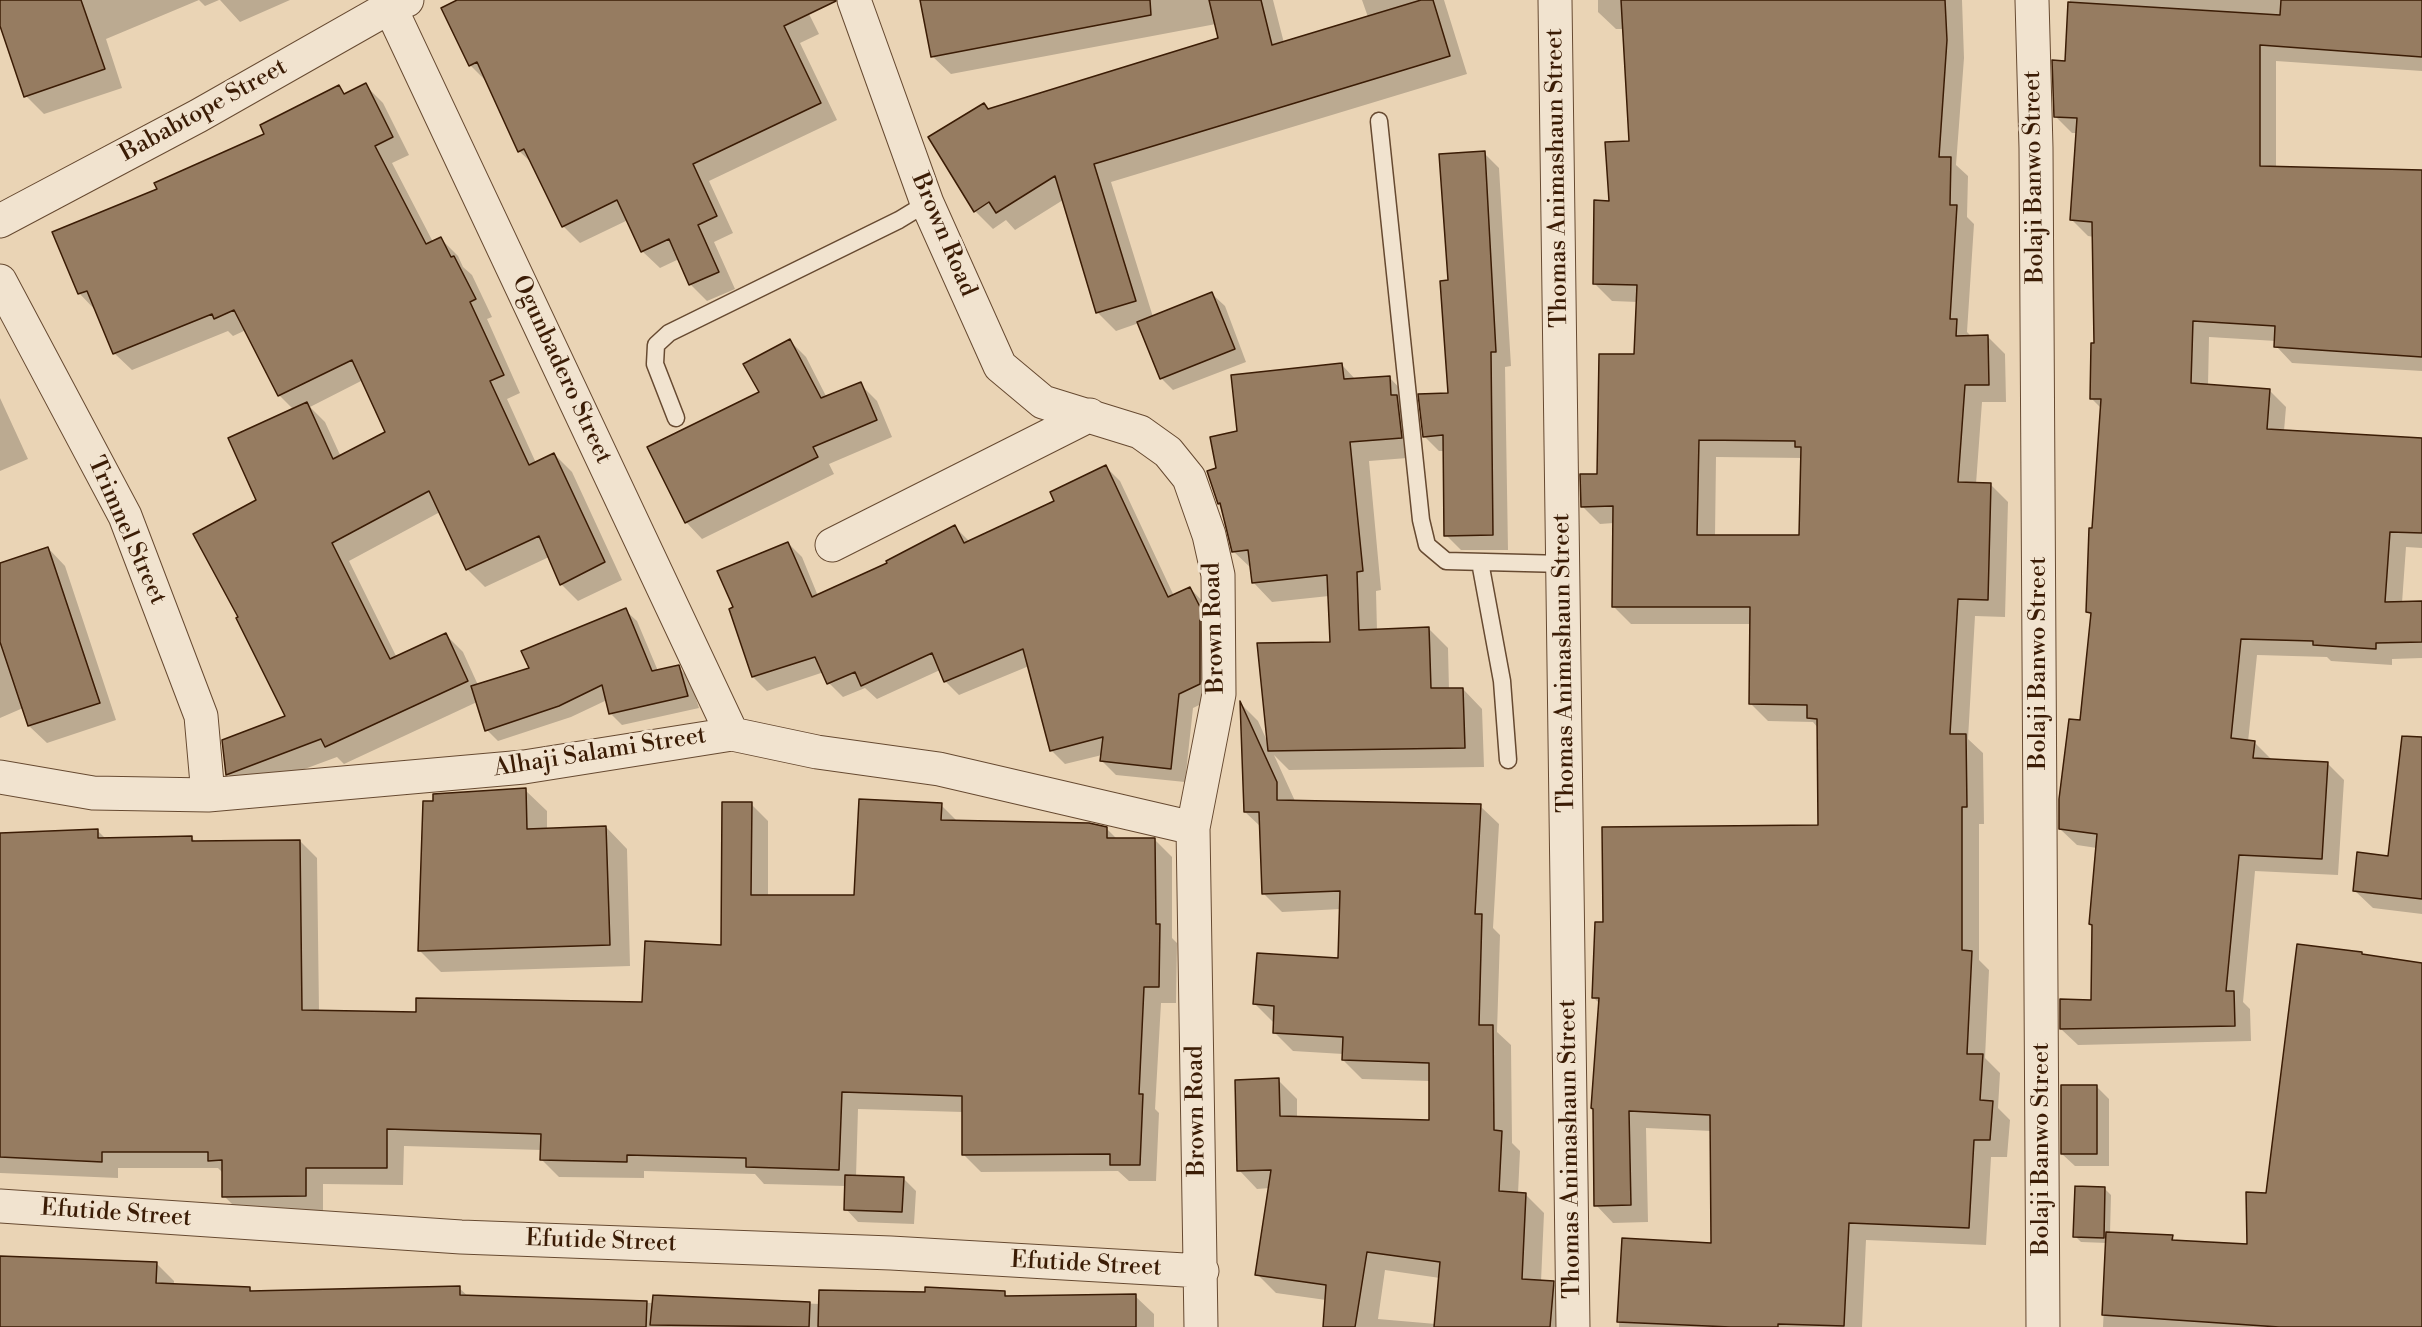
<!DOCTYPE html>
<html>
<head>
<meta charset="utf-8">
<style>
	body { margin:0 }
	canvas { display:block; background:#ead4b5 }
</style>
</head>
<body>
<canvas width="2422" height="1327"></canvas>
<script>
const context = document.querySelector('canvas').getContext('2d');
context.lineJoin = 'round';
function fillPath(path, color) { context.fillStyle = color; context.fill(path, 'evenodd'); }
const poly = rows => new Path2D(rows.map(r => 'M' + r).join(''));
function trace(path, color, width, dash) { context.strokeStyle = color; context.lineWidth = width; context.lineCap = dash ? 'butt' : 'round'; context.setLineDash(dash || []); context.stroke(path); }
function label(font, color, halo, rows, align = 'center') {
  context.font = font + ' "Libre Bodoni",serif'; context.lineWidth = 6; context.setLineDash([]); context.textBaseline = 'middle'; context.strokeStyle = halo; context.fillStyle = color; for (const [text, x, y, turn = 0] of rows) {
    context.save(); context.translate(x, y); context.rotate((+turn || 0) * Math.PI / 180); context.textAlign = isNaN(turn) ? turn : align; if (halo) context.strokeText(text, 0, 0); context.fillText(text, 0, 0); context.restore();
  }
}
const shadow = poly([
	[0,0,219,0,205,6,199,0,106,39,122,88,44,114,26,96,0,21],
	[220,0,290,0,240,22],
	[460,0,802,0,819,34,800,43,837,120,709,181,733,233,714,242,735,289,707,301,690,284,679,259,660,268,642,251,628,220,580,243,563,226,534,165,519,151,487,82,470,65],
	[922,0,1273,0,1284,43,1368,17,1362,0,1444,0,1467,74,1111,182,1153,317,1212,294,1225,306,1246,362,1173,390,1161,378,1139,323,1116,331,1097,312,1063,200,1015,230,1006,220,993,229,975,211,984,105,989,110,1220,39,1216,24,951,74,932,56],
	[1598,0,1962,0,1964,58,1956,165,1968,176,1967,217,1974,224,1967,332,1972,337,1987,336,2005,354,2006,402,1982,402,1976,484,1990,484,2008,502,2005,617,1975,616,1968,739,1983,753,1984,824,1979,824,1979,960,1989,970,1985,1058,2000,1073,1998,1108,2010,1120,2007,1157,1991,1157,1986,1245,1866,1240,1862,1327,1619,1327,1623,1240,1712,1244,1712,1131,1646,1128,1648,1222,1613,1223,1596,1205,1600,1004,1594,998,1604,924,1819,827,1818,728,1813,722,1768,721,1751,704,1751,624,1631,624,1613,606,1614,523,1600,524,1582,506,1598,475,1636,356,1638,302,1612,301,1595,284,1610,202,1631,142,1624,29,1616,29,1598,12],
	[1716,457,1802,458,1800,537,1715,537],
	[2070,0,2422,0,2422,71,2276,61,2276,168,2422,172,2422,371,2292,363,2276,346,2276,341,2209,337,2208,386,2269,390,2286,407,2284,431,2422,439,2422,548,2406,547,2402,603,2422,602,2422,658,2392,659,2392,665,2331,661,2327,657,2257,655,2248,742,2254,742,2271,759,2327,763,2344,780,2338,875,2255,871,2243,1002,2250,1009,2251,1041,2078,1045,2061,1029,2092,1002,2094,927,2091,924,2097,848,2077,845,2060,829,2082,722,2092,616,2088,612,2102,409,2091,398,2096,345,2094,237,2088,236,2071,219,2077,133,2072,133,2055,116,2066,62],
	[365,85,383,103,409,155,392,163,433,242,440,238,458,256,463,267,472,275,492,317,487,319,520,393,507,399,536,463,554,454,572,472,622,580,578,601,561,584,549,557,485,587,467,569,440,512,349,561,397,658,446,635,463,652,478,685,531,668,625,610,637,621,658,671,678,667,690,679,699,708,622,725,610,713,607,700,571,717,498,741,487,730,477,702,344,764,337,757,245,791,228,774,287,717,258,501,294,410,279,395,246,330,233,336,228,331,132,370,114,353,97,312,79,293,159,190,266,135,339,87,346,95],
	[363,380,387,432,341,457,325,422,310,407],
	[1484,153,1499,168,1511,366,1505,367,1508,550,1461,550,1446,535,1445,451,1439,451,1424,436,1449,395,1449,281],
	[790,341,806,357,827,398,860,384,877,401,892,437,829,464,834,474,702,539,686,522],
	[1342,365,1356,380,1389,377,1408,397,1420,457,1369,461,1381,590,1376,591,1377,631,1429,629,1448,648,1449,690,1463,689,1482,709,1484,767,1289,770,1274,755,1295,801,1480,806,1499,824,1493,928,1500,935,1497,1032,1511,1045,1512,1143,1520,1151,1518,1194,1525,1194,1544,1213,1541,1282,1553,1283,1572,1302,1569,1327,1324,1327,1326,1300,1276,1293,1257,1274,1270,1188,1257,1189,1239,1170,1278,1080,1297,1099,1297,1118,1431,1122,1430,1081,1362,1079,1343,1060,1343,1054,1293,1051,1274,1032,1274,1023,1255,1004,1339,960,1341,909,1282,912,1263,893,1261,827,1245,812,1242,705,1258,721,1268,743,1331,643,1329,596,1272,602,1253,582,1252,569,1233,551,1219,503,1218,468,1238,432],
	[1385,1270,1440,1278,1436,1324,1378,1319],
	[0,398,28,459,0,471],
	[1106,467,1120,481,1174,596,1190,588,1204,603,1214,698,1193,708,1185,782,1116,775,1102,761,1102,755,1065,764,1051,750,1029,666,959,695,945,681,940,670,877,699,865,688,843,697,829,683,824,672,767,691,753,677,735,608,788,543,802,557,818,596,890,563,955,527,970,542,1056,502],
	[48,548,65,566,116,720,47,743,29,726,23,708,0,718,0,564],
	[2422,768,2422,914,2373,908,2354,890,2389,857],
	[525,790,547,811,547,830,606,827,627,849,630,966,441,972,419,950],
	[751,804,768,821,768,896,855,896,941,805,958,822,1107,829,1117,839,1155,840,1172,857,1172,938,1177,943,1176,1003,1161,1003,1155,1109,1159,1113,1156,1181,1129,1181,1118,1171,981,1172,964,1155,963,1112,858,1109,856,1177,903,1178,916,1191,914,1224,858,1222,846,1209,846,1186,764,1184,755,1174,644,1171,644,1178,559,1177,542,1160,542,1150,404,1146,403,1185,323,1184,323,1212,241,1213,224,1196,224,1174,218,1168,118,1168,118,1178,0,1173,0,834,97,830,106,839,191,837,197,843,300,841,317,858,319,1011,417,1013,643,1004,722,946],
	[2361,953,2364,956,2422,965,2422,1327,2103,1327,2107,1243,2081,1242,2075,1236,2105,1189,2111,1195,2110,1234,2172,1237,2177,1242,2248,1246],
	[2096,1086,2109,1099,2109,1166,2075,1166,2062,1154],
	[0,1258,156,1263,174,1281,174,1285,249,1289,253,1292,459,1288,469,1297,654,1303,654,1297,820,1304,1004,1293,1009,1298,1135,1296,1154,1314,1154,1327,0,1327]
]);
const building = poly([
	[0,0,81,0,105,69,24,97,0,26,0,0],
	[457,0,836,0,836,1,784,26,821,103,693,164,717,216,698,225,719,272,689,285,669,239,641,252,617,200,562,227,524,149,518,152,477,62,469,66,441,8,457,0],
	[920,0,1150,0,1151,15,931,57,920,0],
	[1209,0,1261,0,1272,45,1421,0,1433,0,1450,56,1094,164,1136,301,1096,313,1055,176,996,213,989,202,974,212,928,137,984,103,988,109,1218,38,1209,0],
	[1621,0,1945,0,1947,40,1939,157,1951,157,1950,205,1957,205,1950,319,1957,319,1956,336,1988,335,1989,385,1965,385,1958,482,1991,483,1988,600,1958,599,1950,734,1966,734,1967,807,1962,807,1962,950,1972,951,1967,1054,1983,1054,1980,1100,1993,1101,1990,1140,1974,1140,1969,1228,1849,1223,1844,1326,1778,1324,1778,1327,1730,1327,1617,1322,1622,1238,1711,1243,1710,1115,1629,1111,1631,1205,1594,1206,1593,1109,1591,1108,1599,998,1592,998,1595,922,1603,922,1602,827,1818,825,1817,719,1807,718,1807,705,1749,704,1750,607,1612,607,1613,506,1581,507,1580,474,1597,474,1599,354,1634,354,1637,285,1593,284,1594,200,1609,201,1605,142,1629,141,1621,0],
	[1699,440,1795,441,1795,447,1801,447,1799,535,1697,535,1699,440],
	[2281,0,2422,0,2422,57,2260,45,2260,166,2422,170,2422,357,2274,347,2275,326,2193,321,2191,383,2270,389,2267,429,2422,438,2422,533,2390,532,2385,602,2422,601,2422,642,2376,643,2376,649,2313,645,2313,641,2241,639,2231,738,2255,741,2253,758,2328,762,2322,859,2239,855,2226,991,2234,991,2235,1026,2060,1029,2060,999,2091,1000,2092,925,2089,924,2097,834,2059,829,2059,799,2069,719,2080,720,2091,613,2086,612,2089,528,2092,528,2101,399,2090,399,2091,343,2094,343,2092,222,2070,220,2077,118,2054,117,2052,60,2065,61,2068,2,2280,15,2281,0],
	[366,83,393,137,375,146,426,244,441,237,451,257,454,256,476,299,470,302,504,375,490,381,529,465,554,453,605,562,560,585,539,536,466,570,429,491,332,543,390,659,446,633,468,681,325,747,321,739,226,775,222,740,285,716,236,618,238,617,193,534,256,500,228,438,307,402,333,459,385,432,352,360,278,396,234,310,214,319,212,314,113,354,87,291,78,294,52,232,157,189,154,183,264,134,260,125,339,85,344,94,366,83],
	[1485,151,1496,352,1491,352,1493,535,1444,536,1443,435,1423,437,1418,394,1448,393,1440,281,1448,280,1439,154,1485,151],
	[1212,292,1235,349,1160,379,1137,322,1212,292],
	[790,339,821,398,861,382,877,420,813,447,818,457,685,523,647,447,759,392,743,364,790,339],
	[1342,363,1344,379,1390,376,1391,395,1397,395,1402,438,1350,442,1363,571,1357,572,1359,630,1429,627,1431,688,1463,688,1465,748,1268,751,1257,643,1330,642,1327,575,1252,583,1248,550,1232,552,1220,503,1218,504,1207,471,1216,468,1210,437,1237,431,1231,375,1342,363],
	[1106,465,1168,597,1190,587,1200,607,1200,684,1179,694,1171,769,1100,761,1103,737,1050,751,1023,649,944,682,932,653,861,686,855,672,827,684,815,657,752,677,729,609,733,607,717,571,788,542,812,597,887,563,886,561,955,525,964,543,1054,501,1050,492,1106,465],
	[48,547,100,703,28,726,0,642,0,563,48,547],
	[626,608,652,671,679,665,688,696,609,714,602,685,559,706,485,731,471,686,529,668,521,651,626,608],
	[1240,701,1277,782,1277,800,1481,804,1475,914,1482,914,1479,1025,1493,1025,1494,1130,1502,1131,1499,1191,1526,1193,1522,1279,1554,1281,1550,1327,1434,1327,1440,1262,1367,1252,1355,1327,1323,1327,1326,1285,1255,1275,1271,1170,1237,1171,1235,1080,1279,1078,1280,1116,1429,1120,1429,1063,1342,1060,1343,1037,1273,1033,1274,1006,1253,1004,1257,953,1338,958,1340,891,1262,894,1259,812,1244,812,1240,701],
	[2402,736,2422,737,2422,899,2353,891,2357,852,2388,856,2402,736],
	[526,788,527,829,606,826,610,945,418,951,423,801,433,801,433,794,526,788],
	[859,799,942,803,941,820,1089,823,1107,827,1107,838,1155,838,1156,924,1160,924,1159,987,1144,987,1139,1094,1143,1094,1140,1165,1110,1165,1110,1154,962,1155,962,1096,842,1092,839,1170,746,1167,746,1158,627,1155,627,1162,540,1160,541,1134,387,1129,387,1168,306,1168,306,1196,222,1197,222,1160,208,1161,208,1152,102,1152,102,1162,0,1157,0,833,98,829,98,838,192,836,192,841,300,840,302,1010,416,1012,416,998,642,1002,645,941,721,945,722,802,752,802,751,895,854,895,859,799],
	[2297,944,2362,952,2362,954,2422,963,2422,1327,2279,1327,2102,1315,2106,1232,2173,1235,2172,1240,2247,1244,2246,1192,2266,1193,2297,944],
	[2061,1085,2097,1085,2097,1154,2061,1154,2061,1085],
	[845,1175,904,1177,902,1212,844,1210,845,1175],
	[2075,1186,2105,1187,2104,1238,2073,1237,2075,1186],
	[0,1256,157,1262,156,1283,250,1287,250,1291,460,1286,460,1295,647,1301,646,1327,0,1327,0,1256],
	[925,1287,1005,1291,1005,1296,1136,1294,1136,1327,818,1327,819,1290,925,1292,925,1287],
	[653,1295,810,1302,809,1327,650,1325,653,1295]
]);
const service = poly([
	[1379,121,1421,520,1427,545,1446,561,1564,564],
	[676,418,655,364,656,345,669,333,899,220,927,203],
	[1480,562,1502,681,1508,760]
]);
const minor = poly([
	[854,0,927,203,1000,366,1043,402,1140,432,1168,452,1189,478,1209,535,1218,575,1219,694,1193,828,1201,1327],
	[1555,0,1573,1327],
	[2032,0,2036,148,2043,1327],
	[390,7,732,734],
	[0,221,198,116,390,7,407,0],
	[0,281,125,516,201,716,208,795],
	[832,545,1090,415],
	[0,777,93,793,208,795,524,767,732,734,817,752,939,769,1193,828],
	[0,1206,461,1237,891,1253,1202,1271]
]);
const streetNames = [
	["Bababtope Street",204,111,-29],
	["Bolaji Banwo Street",2035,177,-91],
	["Thomas Animashaun Street",1558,178,-91],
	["Brown Road",943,235,67],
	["Ogunbadero Street",561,370,65],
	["Trimnel Street",126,531,66],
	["Brown Road",1215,628,-92],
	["Thomas Animashaun Street",1565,663,-91],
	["Bolaji Banwo Street",2039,663,-90],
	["Alhaji Salami Street",600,753,-9],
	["Brown Road",1197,1111,-91],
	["Thomas Animashaun Street",1571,1149,-91],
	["Bolaji Banwo Street",2042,1149,-90],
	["Efutide Street",116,1214,4],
	["Efutide Street",601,1242,2],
	["Efutide Street",1086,1265,3]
];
fillPath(shadow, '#0003');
fillPath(building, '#967c61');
trace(building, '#3b1c05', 1.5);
trace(service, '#674a31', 19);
trace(minor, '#674a31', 35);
trace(service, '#f1e3cf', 16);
trace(minor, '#f1e3cf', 33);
label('24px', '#3b1c05', '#f1e3cf', streetNames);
</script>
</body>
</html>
